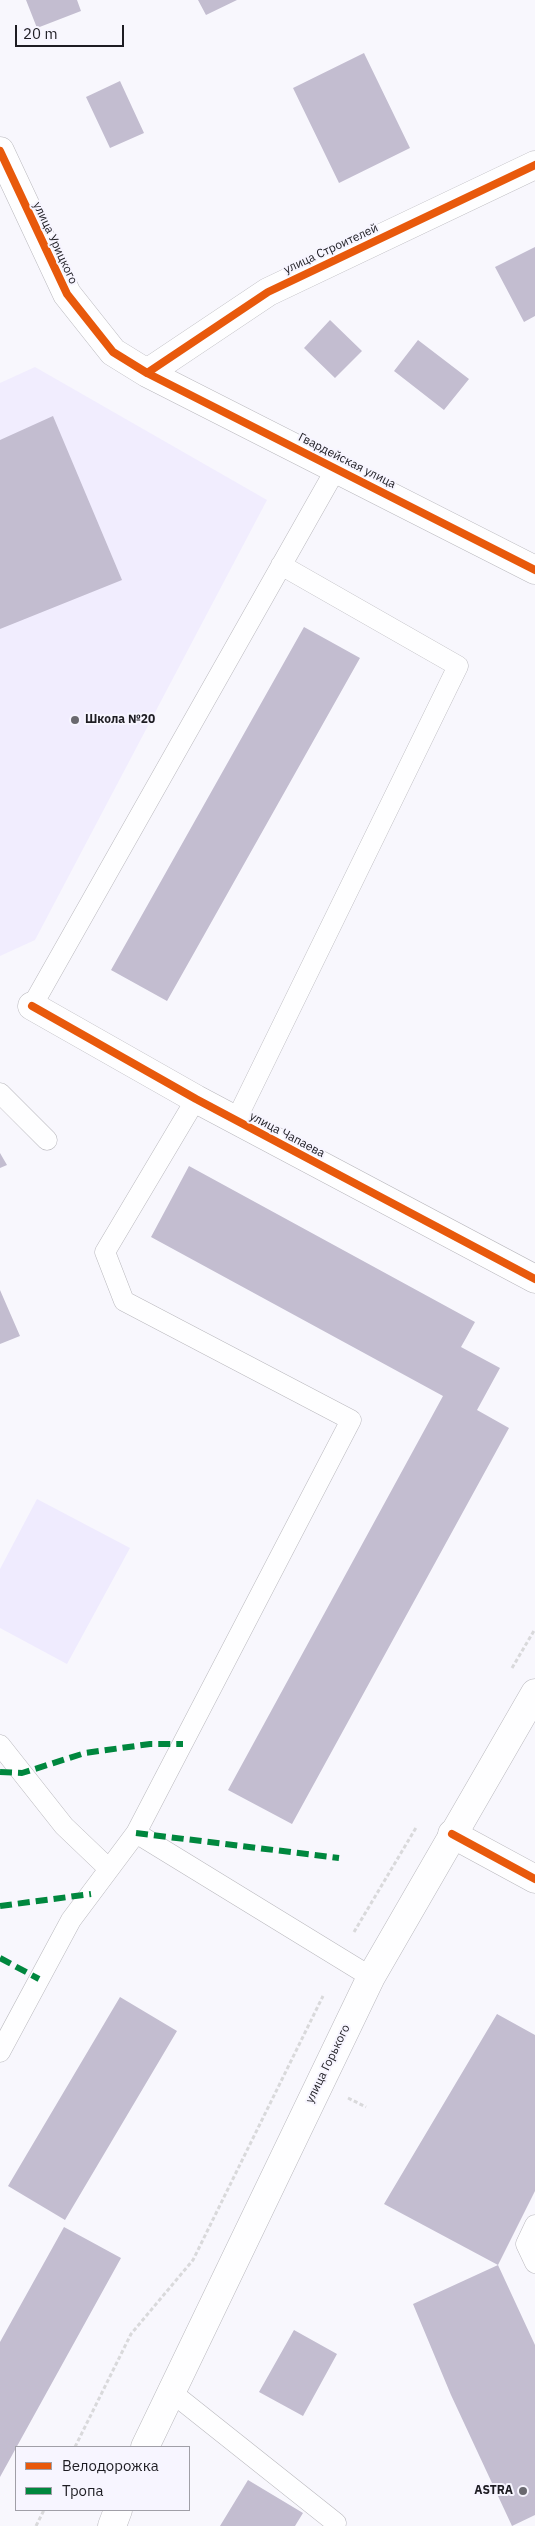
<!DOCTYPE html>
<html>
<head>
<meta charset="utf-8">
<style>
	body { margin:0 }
	#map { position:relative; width:535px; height:2526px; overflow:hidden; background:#f8f7fd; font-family:"IBM Plex Sans",sans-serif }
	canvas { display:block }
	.legend { position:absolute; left:15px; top:2446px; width:175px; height:65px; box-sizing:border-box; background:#f7f5ff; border:1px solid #a09fa7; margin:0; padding:6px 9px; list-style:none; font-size:15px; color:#1e1d23 }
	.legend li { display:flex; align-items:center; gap:10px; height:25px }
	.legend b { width:25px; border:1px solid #a09fa7 }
	.scale { position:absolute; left:15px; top:25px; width:109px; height:22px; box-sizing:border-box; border:2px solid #1e1d23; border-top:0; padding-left:6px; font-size:15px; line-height:18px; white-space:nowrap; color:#1e1d23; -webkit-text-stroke:4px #f7f5ff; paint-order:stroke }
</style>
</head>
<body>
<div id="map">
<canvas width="535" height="2526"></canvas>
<ul class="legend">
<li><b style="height:6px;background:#e8590c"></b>Велодорожка</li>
<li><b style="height:6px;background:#00873e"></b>Тропа</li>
</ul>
<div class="scale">20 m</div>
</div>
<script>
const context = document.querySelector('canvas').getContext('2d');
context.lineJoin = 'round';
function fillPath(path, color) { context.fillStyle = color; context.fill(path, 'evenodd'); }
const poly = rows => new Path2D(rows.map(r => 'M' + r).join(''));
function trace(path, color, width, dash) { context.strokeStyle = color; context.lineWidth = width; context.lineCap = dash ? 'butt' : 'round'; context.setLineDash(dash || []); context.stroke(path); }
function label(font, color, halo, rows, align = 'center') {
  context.font = font + ' "IBM Plex Sans",sans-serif'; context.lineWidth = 4; context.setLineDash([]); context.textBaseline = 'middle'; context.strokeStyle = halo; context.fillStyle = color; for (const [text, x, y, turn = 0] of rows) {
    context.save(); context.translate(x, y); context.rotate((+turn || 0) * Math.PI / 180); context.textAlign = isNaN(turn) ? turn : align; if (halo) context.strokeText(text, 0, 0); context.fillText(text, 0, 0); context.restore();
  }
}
const built = poly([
	[35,367,267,500,35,940,0,956,0,383]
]);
const green = poly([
	[37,1499,130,1548,67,1664,0,1628,0,1569]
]);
const building = poly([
	[26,0,77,0,81,11,37,28],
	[198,0,237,0,206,15],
	[364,53,410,148,339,183,293,88],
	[120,81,144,133,110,148,86,97],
	[535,247,535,316,524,322,495,267],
	[330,320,362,351,335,378,304,348],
	[418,340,469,379,444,410,394,371],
	[53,416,122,580,0,629,0,440],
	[304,627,360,658,167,1001,111,970],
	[0,1153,7,1165,0,1168],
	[189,1166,475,1322,461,1347,500,1368,477,1410,509,1428,292,1824,228,1790,443,1396,151,1237],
	[0,1290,20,1336,0,1344],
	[120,1997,177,2031,65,2220,8,2186],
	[497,2014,535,2035,535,2191,498,2265,535,2345,535,2515,512,2526,451,2395,413,2304,498,2265,384,2204],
	[64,2227,121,2258,0,2477,0,2342],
	[294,2330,337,2354,303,2416,259,2392],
	[248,2480,303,2513,295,2526,220,2526]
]);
const path = poly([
	[512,1668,535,1629],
	[354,1932,417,1826],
	[348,2098,366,2107],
	[75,2447,131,2334,193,2260,323,1996],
	[36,2526,44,2510]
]);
const service = poly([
	[32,1006,337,467],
	[0,1093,47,1140],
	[236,1120,458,666,281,565],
	[0,1745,64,1826,109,1869],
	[136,1833,351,1420,124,1301,105,1252,196,1099],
	[0,2052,71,1920,136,1833,371,1977],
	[535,2225,526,2244,535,2263],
	[170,2391,336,2523,334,2526]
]);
const minor = poly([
	[0,151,67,294,113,352,147,373,535,570],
	[147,373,268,292,535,165],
	[32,1006,196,1099,535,1279],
	[452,1834,535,1879]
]);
const secondary = poly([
	[145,2447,371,1977,535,1693],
	[112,2526,118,2510]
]);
const quiet = poly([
	[0,1772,22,1773,85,1753,150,1744,183,1744],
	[136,1833,339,1858],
	[0,1906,91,1894],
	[0,1958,39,1979]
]);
const cycleway = poly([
	[0,151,67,294,113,352,147,373,535,570],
	[147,373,268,292,535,165],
	[32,1006,196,1099,535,1279],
	[452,1834,535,1879]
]);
const markers = [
	[75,720,5,"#6a696f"],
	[523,2491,5,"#6a696f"]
];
const streetNames = [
	["улица Урицкого",55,243,65],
	["улица Строителей",331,249,-25],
	["Гвардейская улица",347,461,27],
	["улица Чапаева",287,1135,28],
	["улица Горького",328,2064,-64]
];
const poiNames = [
	["Школа №20",85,720],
	["ASTRA",513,2491,"right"]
];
fillPath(built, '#f1edfe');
fillPath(green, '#efebfe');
fillPath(building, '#c3bdd0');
trace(service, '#b9b8bd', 21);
trace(minor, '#b9b8bd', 29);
trace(secondary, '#b9b8bd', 29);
trace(path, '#d9d9db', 3, [4, 2.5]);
trace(service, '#fefeff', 20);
trace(minor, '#fefeff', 28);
trace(secondary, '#fefeff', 28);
trace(quiet, '#00873e', 6, [12, 6]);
trace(cycleway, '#e8590c', 8);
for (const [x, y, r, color] of markers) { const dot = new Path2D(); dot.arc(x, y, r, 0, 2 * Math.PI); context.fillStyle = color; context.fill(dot); trace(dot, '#f7f5ff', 2); }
label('12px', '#1e1d23', '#f7f5ff', streetNames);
label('bold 12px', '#1e1d23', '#f7f5ff', poiNames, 'left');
</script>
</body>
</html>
